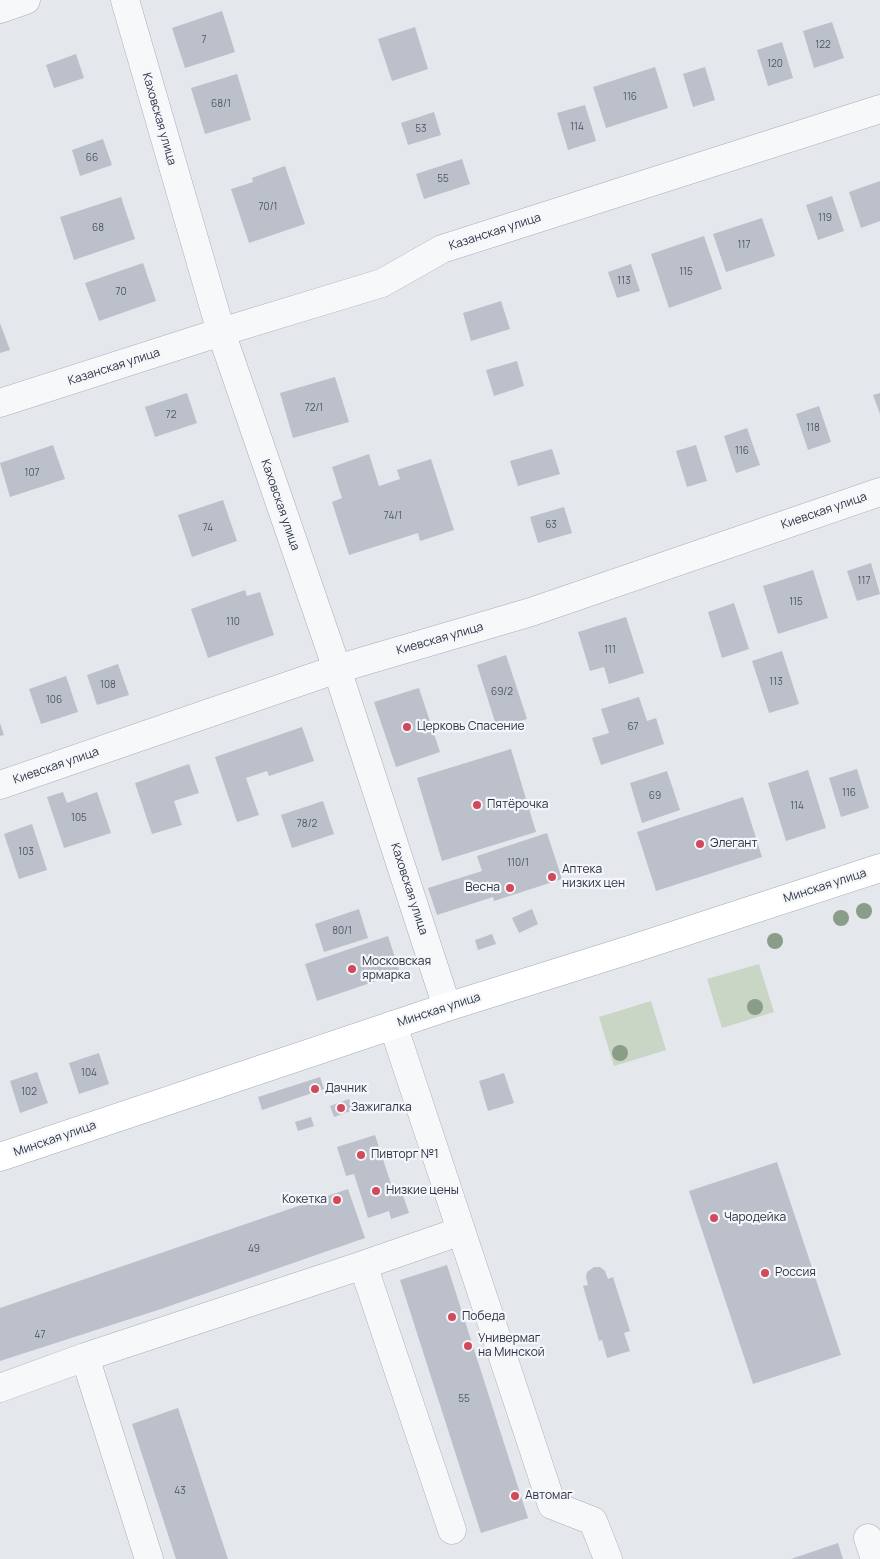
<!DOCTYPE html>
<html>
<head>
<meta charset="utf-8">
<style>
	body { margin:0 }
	canvas { display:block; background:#e4e7ec }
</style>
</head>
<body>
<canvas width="880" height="1559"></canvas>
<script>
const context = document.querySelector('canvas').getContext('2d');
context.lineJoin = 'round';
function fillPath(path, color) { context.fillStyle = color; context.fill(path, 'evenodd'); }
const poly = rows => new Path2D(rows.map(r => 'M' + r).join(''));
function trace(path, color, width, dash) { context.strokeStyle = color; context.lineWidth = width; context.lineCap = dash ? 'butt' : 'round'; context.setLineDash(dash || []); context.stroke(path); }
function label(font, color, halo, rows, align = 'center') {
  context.font = font + ' Manrope,sans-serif'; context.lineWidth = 4.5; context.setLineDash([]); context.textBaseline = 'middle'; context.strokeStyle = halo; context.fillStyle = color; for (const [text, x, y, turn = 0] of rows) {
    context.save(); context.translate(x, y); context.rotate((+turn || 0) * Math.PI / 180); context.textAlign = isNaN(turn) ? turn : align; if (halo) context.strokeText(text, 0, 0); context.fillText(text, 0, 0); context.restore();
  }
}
const green = poly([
	[759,964,774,1012,722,1028,707,979],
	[651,1001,666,1050,614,1066,599,1017]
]);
const building = poly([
	[222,11,235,52,185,68,172,28],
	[832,22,844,58,814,68,803,31],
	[415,27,428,69,392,81,378,39],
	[782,42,793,78,768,86,757,50],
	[76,54,84,78,54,88,46,65],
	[655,67,668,108,606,128,593,87],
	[705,67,715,100,693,107,683,74],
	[237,74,251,120,205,134,191,88],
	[585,105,596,141,568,150,557,113],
	[434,112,441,135,408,145,401,123],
	[103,139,112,165,80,176,72,150],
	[462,159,470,184,424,199,416,174],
	[285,166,305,224,249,243,231,189,253,182,252,178],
	[880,181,880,221,861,228,849,192],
	[832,196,844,231,818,240,806,205],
	[121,197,135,239,74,260,60,217],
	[762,218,775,256,726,272,713,234],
	[704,236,722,289,669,308,651,254],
	[143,263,156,301,99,321,85,283],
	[631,264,640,291,617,298,608,272],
	[501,301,510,329,471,341,463,313],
	[0,323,10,350,0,353],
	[517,361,524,386,494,396,486,370],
	[335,377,349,422,293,438,280,393],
	[187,393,197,423,155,437,145,407],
	[880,393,880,414,873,395],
	[819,406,831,442,808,450,796,414],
	[747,428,760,465,736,473,724,436],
	[53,445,65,479,10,497,0,463],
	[696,445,707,481,687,487,676,451],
	[552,449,560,474,518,486,510,461],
	[369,454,379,486,400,479,397,470,431,459,454,530,420,541,418,533,349,555,332,502,342,498,332,467],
	[223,500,237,541,192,557,178,515],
	[564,507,572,533,538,543,530,517],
	[871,563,880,594,857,601,847,571],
	[813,570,828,618,778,634,763,586],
	[245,590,247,596,260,592,274,635,208,658,191,609],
	[734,603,749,649,722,658,708,612],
	[626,617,644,673,609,684,604,667,590,671,578,632],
	[782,651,799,704,769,713,752,661],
	[506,655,527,719,497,728,477,665],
	[118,664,129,695,97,705,87,675],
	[66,676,78,712,41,724,29,689],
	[419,688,440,752,396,767,374,702],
	[639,697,647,721,656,718,664,744,601,765,592,738,609,733,601,709],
	[0,723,4,735,0,736],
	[302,727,314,761,269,776,267,771,246,778,259,815,237,822,215,757],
	[511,749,536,832,442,861,417,778],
	[189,764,199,793,174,801,182,825,152,834,135,783],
	[857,769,869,808,841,817,829,778],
	[808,770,826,828,786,841,768,783],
	[667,771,680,810,642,823,630,783],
	[63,792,67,803,97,792,111,833,64,848,47,797],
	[743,797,762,857,656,891,637,832],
	[323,801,334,834,292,848,281,815],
	[32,824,47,870,19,879,4,834],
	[547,833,562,879,494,901,493,897,437,915,428,888,482,871,477,856],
	[359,909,368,938,324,952,315,924],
	[532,909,538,924,519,933,512,918],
	[492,934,496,944,478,950,475,940],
	[388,936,400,973,317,1001,305,964],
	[99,1053,109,1084,79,1094,69,1063],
	[37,1072,48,1103,20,1113,10,1081],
	[504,1073,514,1103,488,1111,479,1081],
	[320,1077,324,1089,262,1110,258,1097],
	[349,1099,353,1110,334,1117,330,1106],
	[311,1117,314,1126,298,1131,295,1122],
	[375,1135,394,1193,401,1190,409,1213,391,1219,389,1211,368,1218,354,1174,346,1176,337,1147],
	[777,1162,841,1355,753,1384,689,1191],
	[348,1189,365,1238,161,1309,0,1361,0,1308],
	[447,1265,528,1518,481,1533,400,1280],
	[594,1267,600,1267,605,1271,608,1279,613,1277,630,1331,624,1333,630,1351,607,1358,602,1340,599,1341,583,1286,588,1285,586,1277,587,1272],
	[178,1408,228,1559,176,1559,132,1424],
	[838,1543,843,1559,791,1559]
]);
const minor = poly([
	[125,0,221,332,337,669,447,1007],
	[0,9,26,0],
	[0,403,221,332,382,283,442,249,880,109],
	[0,785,337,669,531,612,880,492],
	[393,1025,552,1505,593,1521,608,1559],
	[85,1357,149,1559],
	[0,1388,85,1357,363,1265],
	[452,1530,363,1265,461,1231],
	[868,1538,875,1559]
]);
const major = poly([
	[0,1157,447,1007,632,949,880,868]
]);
const trees = [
	[864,911],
	[841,918],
	[775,941],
	[755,1007],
	[620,1053]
];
const markers = [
	[407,727,5,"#d1495b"],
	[477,805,5,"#d1495b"],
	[700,844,5,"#d1495b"],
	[552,877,5,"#d1495b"],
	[510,888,5,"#d1495b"],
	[352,969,5,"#d1495b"],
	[315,1089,5,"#d1495b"],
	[341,1108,5,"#d1495b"],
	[361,1155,5,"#d1495b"],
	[376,1191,5,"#d1495b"],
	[337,1200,5,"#d1495b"],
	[714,1218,5,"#d1495b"],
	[765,1273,5,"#d1495b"],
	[452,1317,5,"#d1495b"],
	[468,1346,5,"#d1495b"],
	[515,1496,5,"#d1495b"]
];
const numberNames = [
	["7",204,40],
	["122",823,45],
	["120",775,64],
	["116",630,97],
	["68/1",221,104],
	["114",577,127],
	["53",421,129],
	["66",92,158],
	["55",443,179],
	["70/1",268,207],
	["119",825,218],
	["68",98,228],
	["117",744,245],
	["115",686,272],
	["113",624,281],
	["70",121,292],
	["72/1",314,408],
	["72",171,415],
	["118",813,428],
	["116",742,451],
	["107",32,473],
	["74/1",393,516],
	["63",551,525],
	["74",208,528],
	["117",864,581],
	["115",796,602],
	["110",233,622],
	["111",610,650],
	["113",776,682],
	["108",108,685],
	["69/2",502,692],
	["106",54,700],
	["67",633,727],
	["116",849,793],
	["69",655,796],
	["114",797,806],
	["105",79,818],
	["78/2",307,824],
	["103",26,852],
	["110/1",518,863],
	["80/1",342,931],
	["104",89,1073],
	["102",29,1092],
	["49",254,1249],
	["47",40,1335],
	["55",464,1399],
	["43",180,1491]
];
const streetNames = [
	["Каховская улица",159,119,74],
	["Казанская улица",495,232,-18],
	["Казанская улица",114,367,-18],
	["Каховская улица",280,505,71],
	["Киевская улица",824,511,-19],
	["Киевская улица",440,639,-16],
	["Киевская улица",56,766,-19],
	["Минская улица",825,886,-18],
	["Каховская улица",409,889,72],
	["Минская улица",439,1010,-18],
	["Минская улица",55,1139,-19]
];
const poiNames = [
	["Церковь Спасение",417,727],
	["Пятёрочка",487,805],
	["Элегант",710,844],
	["Аптека",562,870],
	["низких цен",562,884],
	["Весна",500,888,"right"],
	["Московская",362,962],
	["ярмарка",362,976],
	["Дачник",325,1089],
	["Зажигалка",351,1108],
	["Пивторг №1",371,1155],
	["Низкие цены",386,1191],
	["Кокетка",327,1200,"right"],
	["Чародейка",724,1218],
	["Россия",775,1273],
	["Победа",462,1317],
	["Универмаг",478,1339],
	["на Минской",478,1353],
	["Автомаг",525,1496]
];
fillPath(green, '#c9d6c5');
fillPath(building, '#bbc0ca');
trace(minor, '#a9aeb7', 29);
trace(major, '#a3abb8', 29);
trace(minor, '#f7f8fa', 28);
trace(major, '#fff', 28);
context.fillStyle = '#899d89';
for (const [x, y] of trees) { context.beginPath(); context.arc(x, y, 8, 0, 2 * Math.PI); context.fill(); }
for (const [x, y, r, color] of markers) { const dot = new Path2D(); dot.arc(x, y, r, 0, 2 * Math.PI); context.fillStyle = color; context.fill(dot); trace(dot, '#f4f6f9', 2); }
label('10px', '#4f5766', null, numberNames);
label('12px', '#2b3445', '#f4f6f9', streetNames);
label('12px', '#2b3445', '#f4f6f9', poiNames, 'left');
</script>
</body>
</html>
